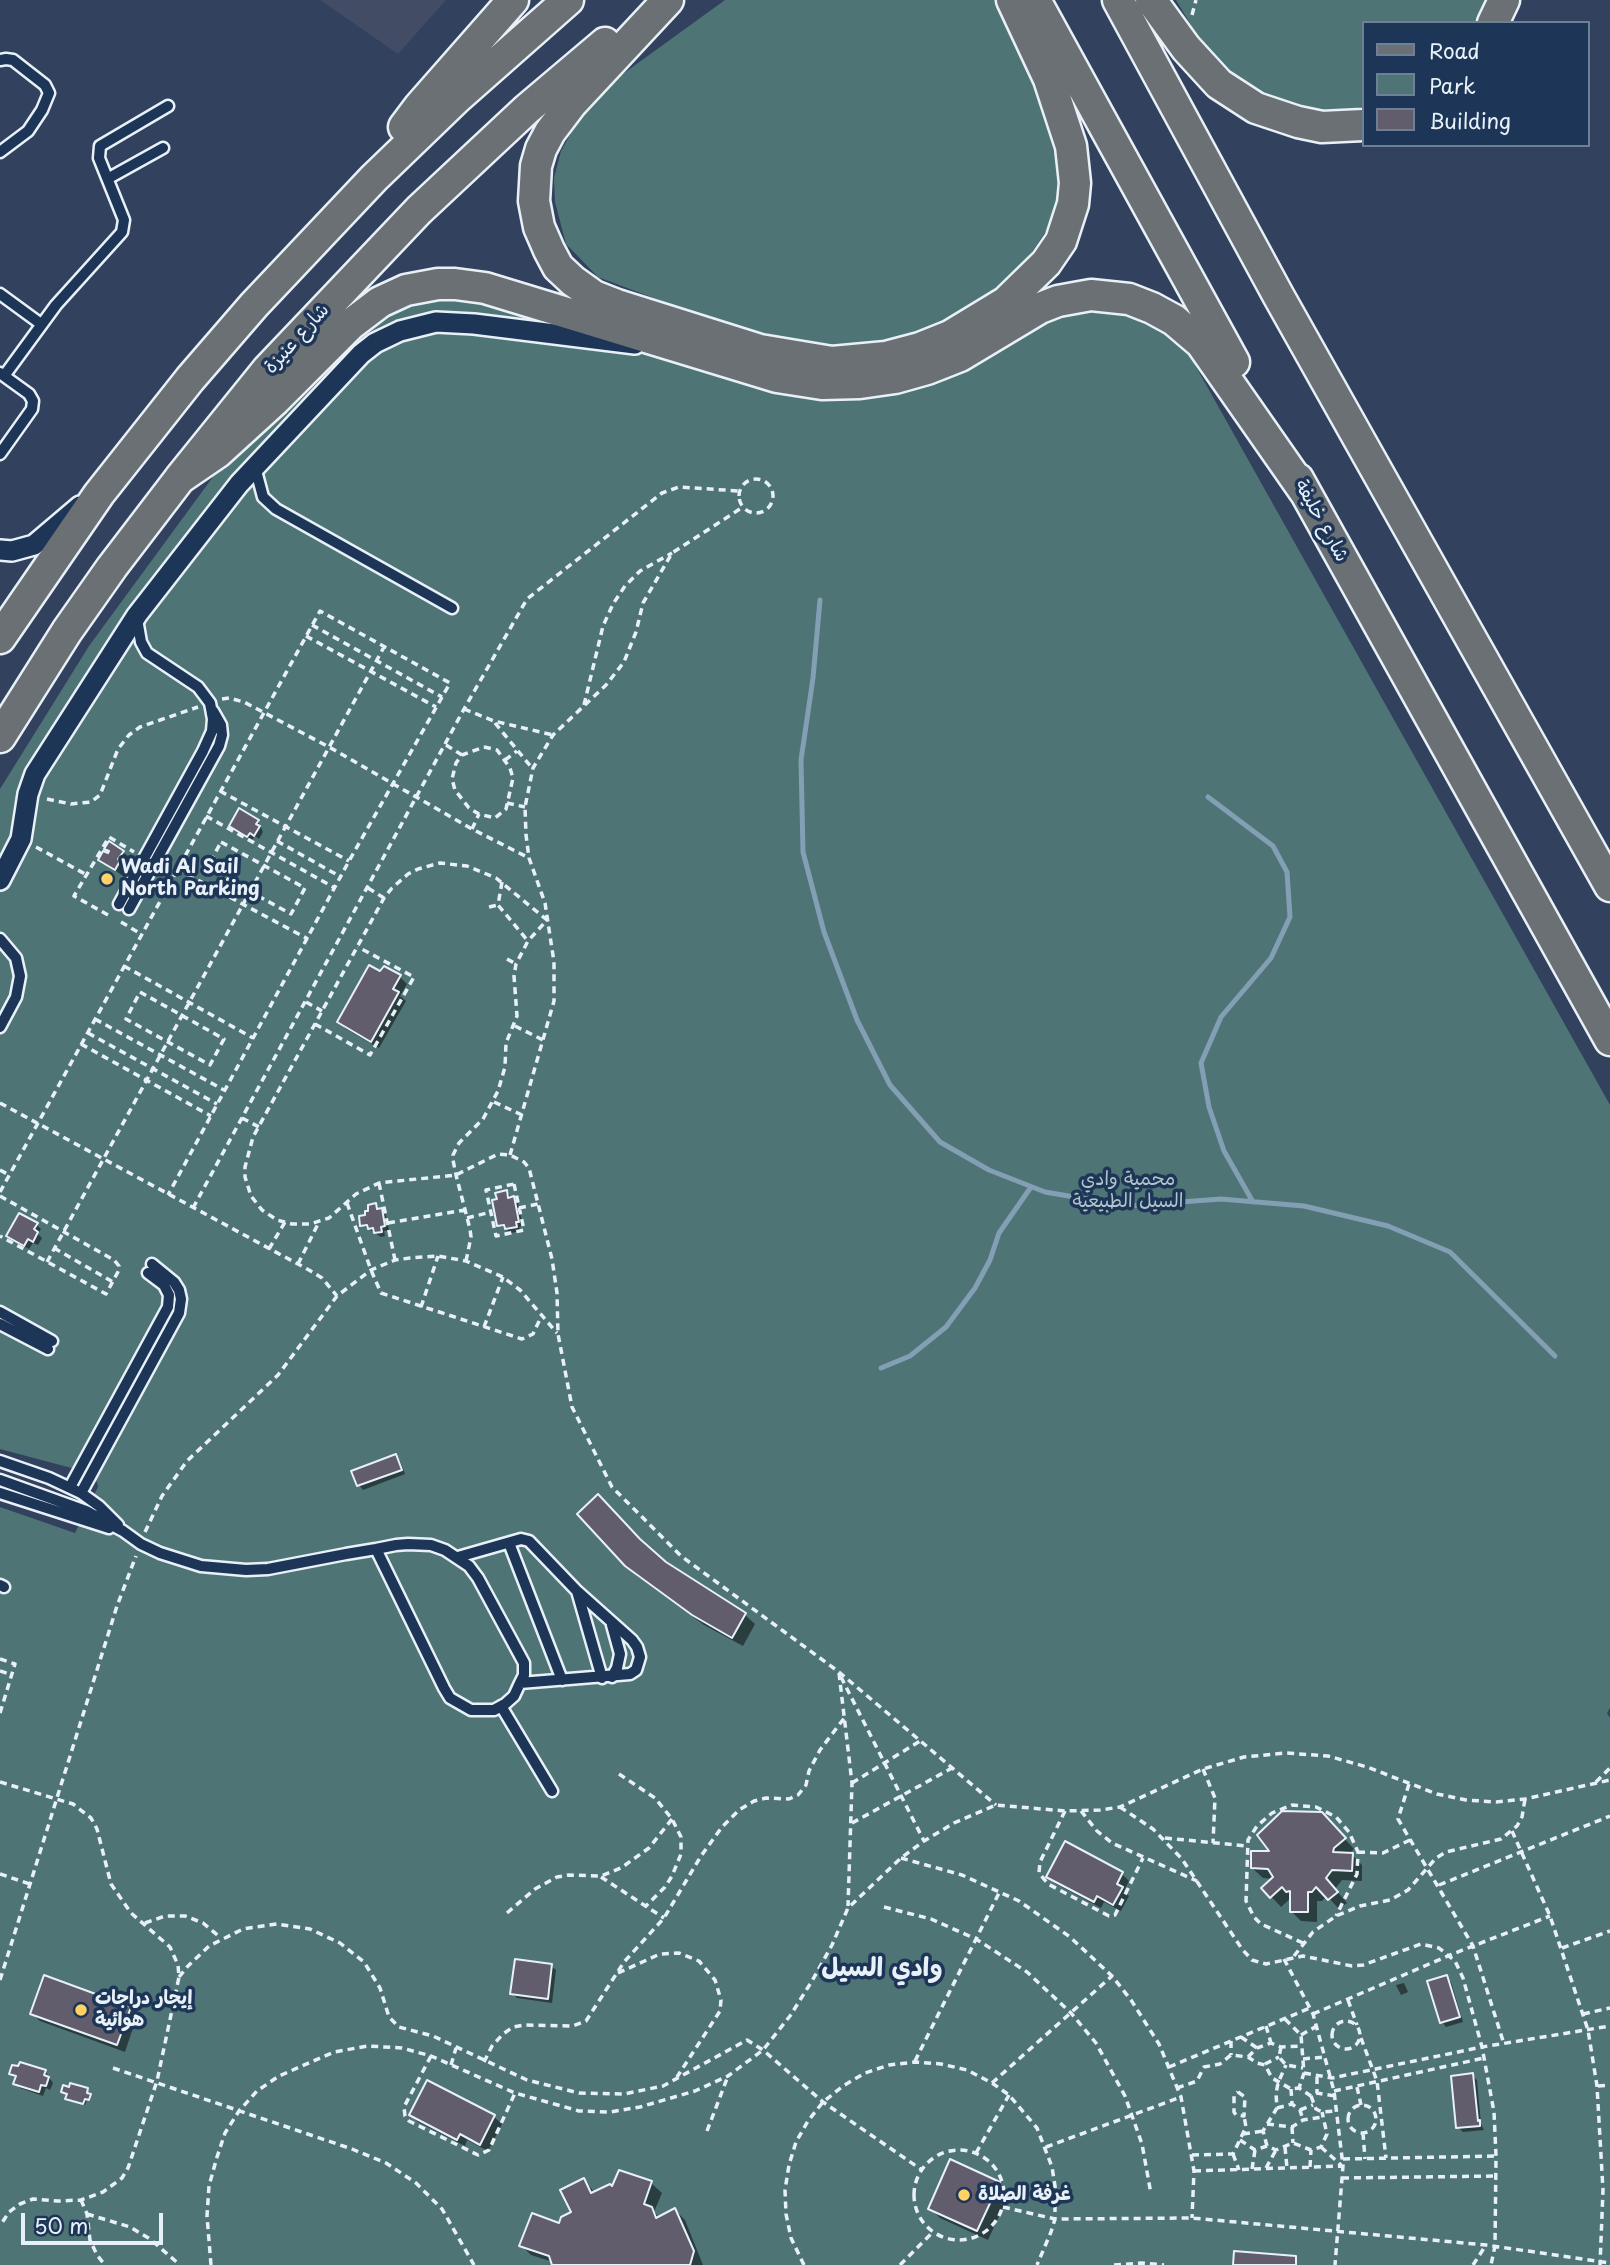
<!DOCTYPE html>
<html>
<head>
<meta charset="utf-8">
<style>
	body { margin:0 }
	#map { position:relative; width:1610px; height:2265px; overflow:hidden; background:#31415e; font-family:"Playpen Sans",sans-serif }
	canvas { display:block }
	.legend { position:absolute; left:1362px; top:21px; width:228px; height:126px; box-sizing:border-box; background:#1d3557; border:2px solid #6e8097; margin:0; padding:9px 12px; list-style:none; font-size:21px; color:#e8f1f8 }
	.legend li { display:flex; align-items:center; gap:14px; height:35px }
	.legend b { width:35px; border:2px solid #6e8097 }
	.scale { position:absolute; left:21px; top:2213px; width:142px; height:32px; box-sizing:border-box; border:4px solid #e8f1f8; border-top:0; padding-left:9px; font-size:21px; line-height:24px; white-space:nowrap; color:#e8f1f8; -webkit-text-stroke:5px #1d3557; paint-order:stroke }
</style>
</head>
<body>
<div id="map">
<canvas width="1610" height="2265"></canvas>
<ul class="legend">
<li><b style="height:9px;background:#6b7074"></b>Road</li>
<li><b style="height:19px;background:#4f7476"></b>Park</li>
<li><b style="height:19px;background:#615d6d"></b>Building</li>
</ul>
<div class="scale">50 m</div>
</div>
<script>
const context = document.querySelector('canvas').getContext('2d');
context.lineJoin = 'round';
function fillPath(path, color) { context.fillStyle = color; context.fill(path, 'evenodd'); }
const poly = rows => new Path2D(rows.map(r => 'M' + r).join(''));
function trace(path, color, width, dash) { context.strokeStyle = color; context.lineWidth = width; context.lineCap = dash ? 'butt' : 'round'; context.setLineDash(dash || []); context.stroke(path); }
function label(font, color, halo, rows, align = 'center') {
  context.font = font + ' "Playpen Sans","Playpen Sans Arabic",sans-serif'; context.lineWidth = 7; context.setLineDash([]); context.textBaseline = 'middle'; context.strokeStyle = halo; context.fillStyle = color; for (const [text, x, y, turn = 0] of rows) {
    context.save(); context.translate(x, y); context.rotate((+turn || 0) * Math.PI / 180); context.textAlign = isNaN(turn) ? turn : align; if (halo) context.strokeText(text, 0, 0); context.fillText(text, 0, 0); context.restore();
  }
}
const built = poly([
	[320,0,446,0,398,54]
]);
const green = poly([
	[725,0,1002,0,1053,128,1063,172,1055,217,1018,274,993,298,929,332,893,342,857,348,813,346,704,317,598,277,566,244,555,202,554,178,561,151,580,117,609,84],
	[1176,0,1490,0,1479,23,1363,23,1363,106,1353,110,1308,110,1260,96,1213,62],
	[447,290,748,377,1021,326,1119,300,1181,340,1610,1105,1610,1708,1607,1713,1610,1718,1610,2265,0,2265,0,1507,75,1533,98,1487,97,1482,79,1470,0,1449,0,789,89,646,218,470,365,318]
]);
const shadow = poly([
	[258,821,263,832,259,839,255,836,252,840,231,826],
	[109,843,128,856,122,864,131,869,126,878,100,860,109,856],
	[381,974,400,977,407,984,400,996,406,1001,379,1048,346,1029,339,1022],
	[506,1192,518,1203,523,1226,519,1227,521,1231,511,1233,499,1225],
	[375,1205,386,1215,389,1230,384,1231,385,1236,381,1237,362,1225],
	[37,1225,41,1229,38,1234,42,1238,38,1245,33,1243,29,1249,13,1240],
	[396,1456,400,1461,405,1474,363,1490,359,1485,354,1472],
	[643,1544,665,1563,744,1614,755,1624,743,1646,704,1625,637,1576,626,1565],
	[1332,1825,1354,1849,1347,1855,1352,1855,1362,1865,1362,1881,1342,1880,1335,1889,1347,1903,1339,1909,1327,1896,1322,1901,1317,1901,1317,1922,1301,1921,1291,1911,1292,1897,1281,1907,1263,1888,1274,1879,1263,1878,1252,1868,1272,1853],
	[1122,1874,1129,1881,1124,1891,1129,1896,1121,1911,1104,1902,1101,1908,1056,1884,1048,1876],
	[551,1966,556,1970,552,2003,517,1998,512,1993],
	[1446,1977,1451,1982,1463,2022,1446,2027,1442,2022],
	[1404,1983,1408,1992,1401,1995,1396,1985],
	[130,2008,137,2016,125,2052,40,2021,32,2014],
	[45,2071,53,2083,50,2090,46,2088,43,2096,20,2088,15,2083,17,2079,11,2073],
	[1472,2075,1477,2080,1481,2124,1484,2130,1463,2132,1458,2127],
	[87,2090,88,2095,91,2097,90,2101,87,2100,85,2105,69,2101,68,2094,63,2092],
	[411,2115,494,2117,502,2124,488,2151,467,2140,465,2146,418,2122],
	[584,2180,595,2193,651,2183,662,2193,654,2212,660,2218,675,2210,685,2220,703,2265,553,2265,553,2262,531,2255,521,2245,560,2225,573,2212],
	[999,2184,1009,2194,988,2240,940,2218,930,2208]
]);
const stream = poly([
	[820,600,813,678,801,760,803,852,824,932,857,1020,890,1085,940,1142,989,1170,1045,1192,1127,1206,1221,1199,1304,1206,1388,1226,1450,1252,1555,1356],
	[1208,797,1273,846,1287,872,1290,917,1271,958,1221,1017,1201,1063,1209,1107,1224,1151,1253,1202],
	[881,1368,910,1356,946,1327,975,1288,990,1260,999,1233,1031,1187]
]);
const building = poly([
	[239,808,259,820,256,824,260,826,254,836,250,833,247,837,229,826,239,808],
	[109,841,124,851,118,859,120,861,115,870,98,860,103,851,108,853,109,851,104,849,109,841],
	[369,965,380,971,384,966,401,975,393,989,399,992,371,1042,337,1022,369,965],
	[507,1190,508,1198,514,1196,519,1222,516,1222,517,1227,505,1229,504,1225,497,1226,492,1200,497,1199,495,1193,507,1190],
	[376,1203,377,1209,382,1208,385,1226,381,1227,382,1232,374,1233,373,1228,368,1229,367,1225,360,1226,359,1216,365,1215,365,1211,368,1211,368,1205,376,1203],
	[19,1213,38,1223,34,1229,38,1232,33,1242,28,1239,24,1246,6,1236,19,1213],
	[396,1454,402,1470,357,1486,351,1471,396,1454],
	[598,1494,640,1539,666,1562,746,1613,732,1638,692,1615,625,1566,577,1514,598,1494],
	[1282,1811,1322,1812,1346,1838,1334,1848,1333,1852,1353,1853,1352,1871,1332,1870,1326,1878,1338,1892,1328,1900,1316,1887,1312,1892,1308,1892,1308,1912,1290,1912,1290,1891,1286,1892,1282,1887,1270,1898,1261,1888,1273,1877,1268,1869,1251,1868,1251,1851,1269,1851,1257,1835,1282,1811],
	[1065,1841,1123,1872,1117,1884,1123,1887,1113,1905,1097,1896,1094,1902,1046,1877,1065,1841],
	[515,1959,552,1964,548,1999,510,1994,515,1959],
	[44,1975,131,2007,117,2045,30,2014,44,1975],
	[1447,1975,1460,2017,1440,2023,1427,1981,1447,1975],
	[20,2062,46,2070,44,2075,49,2077,46,2086,41,2085,39,2092,13,2084,16,2076,9,2074,12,2065,18,2066,20,2062],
	[1473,2073,1478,2121,1480,2120,1480,2126,1456,2128,1451,2076,1473,2073],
	[427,2080,495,2115,480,2145,460,2134,457,2140,409,2115,427,2080],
	[70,2083,88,2088,87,2093,91,2094,89,2100,85,2099,83,2104,65,2099,67,2094,61,2092,63,2085,69,2087,70,2083],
	[950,2159,1000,2182,977,2231,928,2209,950,2159],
	[619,2170,652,2181,644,2204,652,2207,656,2218,675,2208,694,2251,690,2265,552,2265,549,2256,519,2246,532,2213,559,2223,561,2217,571,2212,560,2190,584,2178,591,2193,610,2184,612,2186,619,2170],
	[1234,2251,1296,2256,1296,2265,1233,2265,1234,2251]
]);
const path = poly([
	[1192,15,1196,0],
	'739 496a17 17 0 1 1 34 0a17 17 0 1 1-34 0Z',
	[312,625,442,697],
	[306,636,436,707],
	[222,699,229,698,244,702,329,747,472,829,529,858],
	[584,705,603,626,613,604,625,586,640,571,672,553],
	[464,709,494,721,553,735],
	[495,723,532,768],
	[446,745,462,755],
	[484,747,497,750,510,768,513,778,506,809,495,818,479,814,469,808,455,790,452,779,456,763,462,755,484,747],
	[505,760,517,751],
	[220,791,349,861],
	[47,799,71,804,91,802,100,795,118,749,129,735,140,727,198,707],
	[507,803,525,807],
	[206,816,335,888],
	[472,829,479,814],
	[277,841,341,877],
	[221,842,305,888,291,914,207,868,221,842],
	[36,847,87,875],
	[177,869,308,939],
	[502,882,498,905,528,941],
	[368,888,384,898],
	[489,907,498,905],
	[108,915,74,896,109,837,134,852],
	[121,922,141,934],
	[507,959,516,964],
	[124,966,253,1038],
	[140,992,224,1039,210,1065,126,1019,140,992],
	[306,1002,322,1011],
	[95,1019,224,1090],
	[315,1024,370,1055,414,977,358,947],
	[515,1026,543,1040],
	[88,1033,217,1104],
	[81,1044,211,1116],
	[494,1102,522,1115],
	[0,1103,309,1270,322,1278,337,1296],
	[242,1118,259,1127],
	[510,1155,554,1001,554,962,545,903,529,858,526,835,525,807,533,768,553,735,606,685,624,662,636,632,643,603,672,553,743,507],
	[0,1170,9,1175],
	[379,1183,395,1260],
	[514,1184,524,1230,496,1236,486,1190,514,1184],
	[0,1192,320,611,450,683,349,861,168,1195],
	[0,1196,114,1260,119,1266,119,1270,106,1294,0,1236],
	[347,1203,371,1270,381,1293,522,1339,533,1334,542,1315],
	[193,1208,464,709,527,599,662,493,679,487,739,491],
	[519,1208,538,1204],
	[467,1218,491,1212],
	[388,1223,465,1210],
	[54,1248,113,1282],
	[269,1249,285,1222],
	[466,1261,471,1237,470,1229,456,1175,453,1160,453,1155,459,1143,483,1119,498,1091,505,1067,506,1043,517,1016,514,976,516,964,528,941,547,920,496,878,467,866,440,863,418,869,408,874,392,888,384,898,253,1137,245,1167,245,1177,251,1196,262,1210,277,1220,292,1224,310,1224,329,1218,356,1194,379,1183,456,1175,498,1154,510,1155,524,1162,529,1168,552,1259,557,1293,558,1334,572,1407,612,1487,681,1556,839,1672,996,1805],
	[47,1262,384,647],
	[298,1264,319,1222],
	[421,1307,438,1256],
	[484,1327,503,1277],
	[145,1532,162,1496,187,1461,278,1375,337,1296,371,1270,395,1260,410,1258,438,1256,466,1261,503,1277,520,1290,557,1333],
	[0,1659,15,1664,0,1713],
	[0,1671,12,1675],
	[839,1673,852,1783,848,1906],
	[841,1677,924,1841],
	[1203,1769,1215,1798,1213,1843],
	[619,1774,655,1798,672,1819,681,1837,681,1854,672,1876,665,1887,646,1906],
	[0,1782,73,1804,91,1818,97,1829,111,1884,131,1913,170,1947,178,1965,179,1977,157,2081,128,2168,122,2178,103,2192,81,2200,58,2201,33,2199,20,2204,9,2212,0,2226],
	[1596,1782,1610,1768],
	[852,1783,920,1741],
	[1409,1784,1398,1819,1473,1946,1504,2044],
	[1120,1807,1153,1829,1182,1859,1242,1949,1252,1960,1266,1964,1303,1956,1352,1966,1363,1965,1421,1944,1439,1948,1455,1961,1463,1978,1482,2047,1494,2112,1496,2156,1495,2246,1491,2265],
	[1065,1811,1040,1862,1039,1873,1048,1884,1109,1916,1115,1915,1143,1858],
	[1081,1811,1097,1831,1112,1843,1197,1881],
	[852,1823,952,1768],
	[1512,1831,1550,1916,1588,2030,1597,2086,1603,2190,1600,2265],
	[1165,1838,1247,1846],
	[1358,1852,1383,1853,1410,1840],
	[901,1858,962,1875,1019,1901,1070,1937,1112,1976,1131,2000,1159,2044,1181,2097,1194,2171,1192,2218],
	[0,1874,30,1884],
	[601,1877,664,1918],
	[1439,1885,1610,1816],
	[884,1907,931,1919,976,1939,1027,1972,1071,2013,1096,2043,1125,2096,1142,2144,1151,2194],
	[507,1913,535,1889,557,1877,569,1875,601,1876,621,1868,649,1848,672,1819],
	[145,1923,165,1916,185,1916,203,1923,221,1938],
	[1303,1943,1261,1924,1254,1917,1246,1901,1248,1840,1257,1826,1272,1813,1292,1805,1316,1807,1336,1817,1349,1832,1358,1852,1357,1874,1336,1916],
	[1562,1948,1610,1931],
	[1294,1956,1313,1932,1336,1916,1360,1906,1390,1900,1408,1890,1436,1858,1446,1852,1501,1839,1517,1826,1522,1817,1525,1799],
	[1284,1959,1313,2014,1334,2091,1343,2166,1335,2265],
	[618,1973,660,1954,679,1953,699,1961,715,1980,721,2000,720,2011,677,2077],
	[179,1977,188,1966,209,1946,243,1929,277,1924,310,1929,340,1943,364,1962,380,1988,389,2017,399,2027,433,2036,527,2080,579,2093,624,2094,663,2086,747,2040,763,2050,823,2102,922,2170],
	[0,1980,117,1606,136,1556],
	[1348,2000,1357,2025],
	[1313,2014,1450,1955,1550,1916],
	[1583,2014,1610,2008],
	[1285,2019,1301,2035,1304,2073,1299,2088],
	'1332 2035a14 14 0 1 1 28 0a14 14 0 1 1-28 0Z',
	[1266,2026,1271,2043],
	[1301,2035,1317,2026],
	[1241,2037,1257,2048],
	[1361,2038,1377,2081,1386,2158],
	[1231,2041,1231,2055],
	[1281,2047,1279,2057,1286,2065,1303,2068],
	[431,2056,404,2107,405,2116,409,2121,478,2155,489,2150,515,2093],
	[1248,2057,1257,2048,1271,2043,1281,2047,1302,2046],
	[1303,2059,1325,2057],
	[915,2061,1000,1891],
	[484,2062,492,2046,503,2034,513,2027,525,2025,573,2026,586,2021,624,1962,664,1918,701,1856,722,1827,739,1810,754,1801,766,1798,789,1799,798,1795,806,1785,809,1771,820,1750,845,1717],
	[1265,2064,1279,2057],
	[451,2065,456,2048],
	[1169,2067,1310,2008],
	[113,2068,352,2149,386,2163,416,2183,442,2209,474,2265],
	[1304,2073,1332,2078,1482,2047,1610,2026],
	[1317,2077,1317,2093],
	[992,2083,1112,1976],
	[1598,2086,1610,2085],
	[1357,2087,1361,2105],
	[1177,2088,1197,2081,1204,2067,1220,2064,1231,2055,1248,2057,1257,2063,1265,2065,1272,2078,1291,2089,1299,2088,1311,2096,1317,2093,1335,2096],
	[1291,2089,1292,2104,1300,2110,1303,2120],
	[1334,2091,1484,2058],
	[1238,2092,1245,2097,1244,2116,1236,2115,1234,2112,1234,2095,1238,2092],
	[1311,2096,1316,2109,1322,2112,1337,2111],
	'1348 2119a14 14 0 1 1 28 0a14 14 0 1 1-28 0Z',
	[1277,2108,1292,2104],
	[1300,2110,1313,2105],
	[1267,2124,1292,2127,1303,2120,1323,2117],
	[1292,2127,1293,2143],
	[707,2131,728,2076],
	[1363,2133,1365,2159],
	[1243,2134,1263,2131],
	[1240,2140,1255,2150,1267,2146,1276,2150,1293,2143,1311,2150,1321,2147,1327,2134,1322,2112],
	[1267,2146,1263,2131,1277,2108,1276,2094,1278,2083,1286,2065],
	[1046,2147,1181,2097],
	[1285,2147,1287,2168],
	[1321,2147,1341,2165],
	'914 2195a45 45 0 1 1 90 0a45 45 0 1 1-90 0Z',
	[976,2153,1009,2095],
	[1233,2154,1239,2170],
	[1192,2155,1233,2154,1246,2127,1244,2116],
	[1343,2159,1496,2156],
	[1310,2167,1311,2150],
	[1266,2168,1276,2150],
	[1252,2169,1255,2150],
	[1194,2171,1343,2166],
	[1342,2178,1496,2176],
	[81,2200,87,2214,90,2240,97,2255,105,2265],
	[1003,2207,1055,2219,1192,2218,1486,2245,1610,2263],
	[87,2214,130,2227,150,2239,180,2265],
	[211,2265,207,2216,209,2186,217,2157,225,2133,239,2111,257,2091,279,2076,334,2052,368,2046,402,2048,431,2056,515,2093,579,2111,610,2112,640,2107,695,2091,728,2076,763,2050,790,2016,812,1981,832,1945,848,1908,901,1858,924,1841,954,1823,996,1805,1065,1811,1100,1810,1120,1807,1203,1769,1244,1757,1286,1753,1328,1756,1367,1767,1437,1794,1466,1800,1496,1802,1525,1799,1610,1780],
	[804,2265,791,2238,786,2214,785,2190,789,2165,796,2142,808,2121,823,2102,843,2086,865,2073,889,2065,915,2062,941,2064,967,2070,992,2083,1009,2095,1037,2128,1052,2167,1055,2186,1055,2219,1051,2232,1037,2265],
	[900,2265,933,2232],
	[1114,2265,1142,2263,1164,2265],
	[1473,2265,1486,2245]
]);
const lane = poly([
	[0,60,6,59,13,60,45,85,49,93,42,110,28,131,0,152],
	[109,178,163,148],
	[0,294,41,324],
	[0,373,29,394,33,401,32,409,0,454],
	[4,376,56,305,122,232,124,220,99,158,100,146,168,106],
	[255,467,263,497,276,509,452,608],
	[119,904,203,751,212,731,213,719,210,703,198,687,147,653,141,642,137,619],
	[129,909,219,746,222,735,221,725,213,711],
	[0,939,16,958,20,976,16,997,0,1027],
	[0,1312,52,1341],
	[0,1324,48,1349],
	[0,1461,49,1478,81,1493,99,1506,118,1525],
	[0,1480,86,1511,123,1531,141,1544,160,1553,201,1566,246,1570,268,1569,346,1554,376,1549,396,1545,408,1544,431,1545,445,1550,469,1566,478,1578,524,1663,524,1675,520,1683,514,1696,505,1704,494,1710,471,1710,450,1698,444,1688,376,1549],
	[70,1487,168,1307,169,1295,164,1285,148,1273],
	[0,1493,109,1528],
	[81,1493,179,1313,181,1299,179,1290,174,1282,152,1264],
	[509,1543,562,1680],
	[458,1557,521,1539,529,1541,576,1590,632,1640,637,1647,640,1657,636,1670,630,1674,520,1683],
	[0,1585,4,1587],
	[577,1591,602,1678],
	[612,1625,620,1654,617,1668,612,1677],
	[501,1706,552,1791]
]);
const street = poly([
	[0,550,12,551,34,545,80,506],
	[0,880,21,839,28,794,35,774,137,615,239,484,361,354,375,343,400,331,436,322,474,324,635,344]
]);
const primary = poly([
	[668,0,572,103,550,132,541,149,536,166,534,201,539,227,549,250,558,267,573,281,594,296,617,305,760,350,832,362,886,357,920,348,950,336,1006,302,1046,263,1061,241,1073,204,1075,183,1071,146,1049,79,1012,0],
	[1035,0,1234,362],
	[1118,0,1278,295,1610,886],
	[1151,0,1186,48,1219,84,1256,108,1298,122,1322,127,1363,125],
	[1493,23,1504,0],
	[404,127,419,107,513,0],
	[180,478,218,452,275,400,351,324,380,302,406,290,438,284,455,284,485,288,777,377,822,384,860,383,895,378,927,369,960,356,1040,308,1058,301,1091,295,1129,299,1152,308,1174,320,1201,343,1307,495],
	[1298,479,1610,1040],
	[0,638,99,494,190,379,254,305,374,178,457,98,568,0],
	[0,737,67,631,112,567,180,478,268,369,419,210,527,109,605,43]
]);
const markers = [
	[107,879,7,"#ffd166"],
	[81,2010,7,"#ffd166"],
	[964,2195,7,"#ffd166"]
];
const streetNames = [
	["شارع عنيزة",297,339,-48],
	["شارع خليفة",1321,521,61]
];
const poiNames = [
	["Wadi Al Sail",121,868],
	["North Parking",121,890],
	["إيجار دراجات",95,1999],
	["هوائية",95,2021],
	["غرفة الصلاة",978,2195]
];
const parkNames = [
	["محمية وادي",1128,1180],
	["السيل الطبيعية",1128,1202]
];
const districtNames = [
	["وادي السيل",882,1969]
];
fillPath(built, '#424c65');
fillPath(green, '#4f7476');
fillPath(shadow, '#0007');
trace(stream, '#839fb4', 5);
fillPath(building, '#615d6d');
trace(building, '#e8f1f8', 2);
trace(lane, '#e8f1f8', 15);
trace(street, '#e8f1f8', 24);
trace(primary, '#e8f1f8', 35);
trace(path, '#e8f1f8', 3.5, [7, 5]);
trace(lane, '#1d3557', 10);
trace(street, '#1d3557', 19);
trace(primary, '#6b7074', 30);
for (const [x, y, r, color] of markers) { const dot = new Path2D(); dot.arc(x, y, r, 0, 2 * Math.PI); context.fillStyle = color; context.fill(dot); trace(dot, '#1d3557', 2.5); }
label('19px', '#e8f1f8', '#1d3557', streetNames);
label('bold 19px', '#e8f1f8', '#1d3557', poiNames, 'left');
label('19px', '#b2c5ca', '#1d3557', parkNames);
label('bold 26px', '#e8f1f8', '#1d3557', districtNames);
</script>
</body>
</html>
